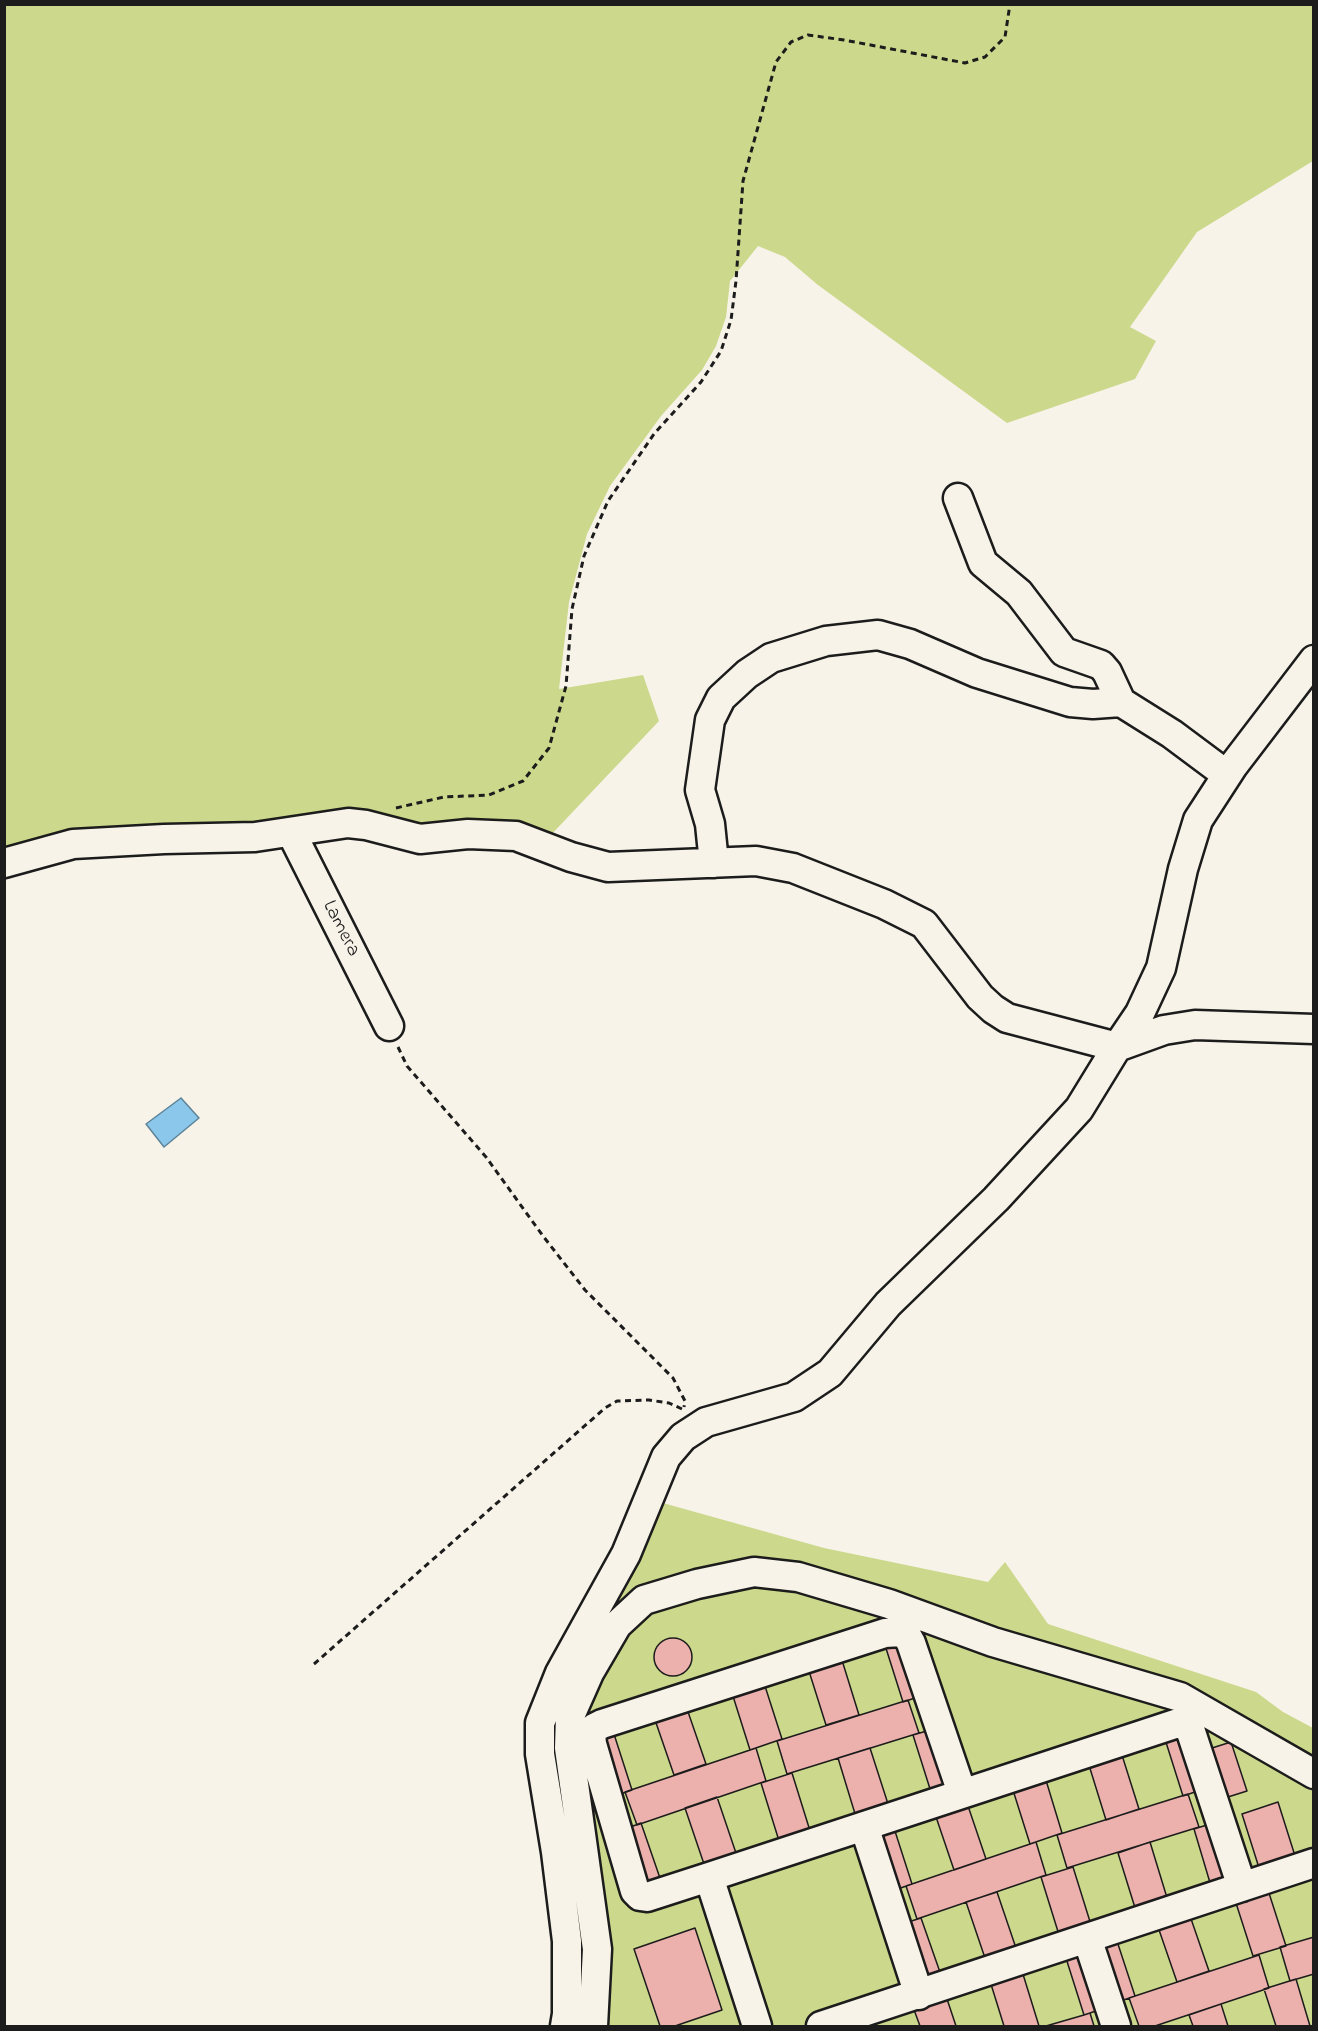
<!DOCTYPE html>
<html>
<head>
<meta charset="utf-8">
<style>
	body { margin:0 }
	#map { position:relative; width:1318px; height:2031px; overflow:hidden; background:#f7f3e8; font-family:"Indie Flower",sans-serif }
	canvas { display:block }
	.frame { position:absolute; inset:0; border:6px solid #1c1c1c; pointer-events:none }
</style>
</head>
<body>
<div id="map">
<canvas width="1318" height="2031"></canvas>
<div class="frame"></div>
</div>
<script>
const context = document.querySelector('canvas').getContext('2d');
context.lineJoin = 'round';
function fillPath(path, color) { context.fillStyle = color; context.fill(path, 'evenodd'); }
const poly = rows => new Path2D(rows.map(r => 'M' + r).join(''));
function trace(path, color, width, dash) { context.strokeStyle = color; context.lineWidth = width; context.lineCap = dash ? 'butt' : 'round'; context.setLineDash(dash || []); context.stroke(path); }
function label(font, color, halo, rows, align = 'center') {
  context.font = font + ' "Indie Flower",sans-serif'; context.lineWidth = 4.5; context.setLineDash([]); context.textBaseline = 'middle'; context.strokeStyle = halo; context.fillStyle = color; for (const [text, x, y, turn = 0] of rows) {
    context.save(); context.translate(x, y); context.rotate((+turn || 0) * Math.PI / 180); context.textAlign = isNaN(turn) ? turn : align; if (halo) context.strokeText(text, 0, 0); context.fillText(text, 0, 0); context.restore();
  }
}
const green = poly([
	[5,5,1313,5,1313,161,1197,232,1130,327,1156,341,1135,379,1007,423,818,285,785,257,758,246,730,281,726,317,716,346,702,370,661,416,610,486,587,534,569,602,559,689,643,675,659,721,548,838,438,834,325,821,5,847],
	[663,1503,824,1548,988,1582,1005,1562,1048,1624,1256,1692,1283,1712,1313,1728,1313,2026,570,2026,546,1724]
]);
const water = poly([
	[181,1098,199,1118,164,1147,146,1124,181,1098]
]);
const building = poly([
	[899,1637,918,1697,903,1702,884,1642,899,1637],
	'654 1657a19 19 0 1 1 38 0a19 19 0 1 1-38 0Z',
	[841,1657,859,1715,826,1725,808,1668,841,1657],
	[764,1683,782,1739,750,1750,732,1693,764,1683],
	[908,1700,919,1733,787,1774,777,1741,908,1700],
	[686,1706,706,1764,674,1775,654,1717,686,1706],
	[930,1730,947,1787,931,1792,913,1735,930,1730],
	[613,1731,632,1790,615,1796,595,1737,613,1731],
	[1179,1731,1198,1791,1183,1796,1164,1736,1179,1731],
	[1231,1742,1247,1791,1228,1797,1212,1748,1231,1742],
	[756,1748,766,1781,637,1825,625,1792,756,1748],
	[870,1748,889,1807,856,1817,838,1758,870,1748],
	[1121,1752,1139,1809,1106,1820,1088,1762,1121,1752],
	[792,1773,811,1834,780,1844,761,1783,792,1773],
	[1045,1777,1062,1833,1030,1844,1012,1787,1045,1777],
	[1188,1794,1199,1827,1067,1868,1057,1835,1188,1794],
	[717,1797,737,1856,705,1867,685,1808,717,1797],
	[966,1800,986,1859,954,1870,934,1811,966,1800],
	[1278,1802,1296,1859,1260,1871,1242,1814,1278,1802],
	[641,1823,661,1881,644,1887,625,1829,641,1823],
	[1210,1824,1228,1881,1211,1886,1194,1829,1210,1824],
	[893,1825,912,1884,895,1890,876,1831,893,1825],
	[1036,1842,1046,1875,917,1919,906,1886,1036,1842],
	[1150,1842,1168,1901,1136,1911,1118,1853,1150,1842],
	[1073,1867,1092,1928,1060,1938,1041,1877,1073,1867],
	[1268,1890,1286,1946,1253,1956,1235,1900,1268,1890],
	[997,1892,1017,1951,986,1961,966,1902,997,1892],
	[1189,1913,1209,1971,1177,1982,1157,1924,1189,1913],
	[921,1918,941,1975,925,1981,905,1923,921,1918],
	[695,1928,722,2010,675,2026,660,2026,634,1949,695,1928],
	[1314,1937,1314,1974,1290,1981,1280,1947,1314,1937],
	[1116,1938,1135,1996,1118,2002,1099,1944,1116,1938],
	[1081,1950,1099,2010,1084,2015,1065,1955,1081,1950],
	[1259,1955,1269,1988,1155,2026,1139,2026,1129,1998,1259,1955],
	[1022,1971,1039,2026,1004,2026,990,1981,1022,1971],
	[1296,1979,1310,2026,1276,2026,1264,1989,1296,1979],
	[946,1996,956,2026,920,2026,913,2007,946,1996],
	[1221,2004,1228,2026,1193,2026,1189,2015,1221,2004],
	[1090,2013,1094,2026,1046,2026,1084,2015,1090,2013]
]);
const path = poly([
	[396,808,444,797,489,795,523,781,549,748,566,686,572,609,584,556,608,501,654,434,701,382,721,351,731,320,736,281,743,181,776,62,791,42,808,35,844,40,965,63,985,57,1005,37,1010,4],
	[398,1047,407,1066,486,1157,543,1236,585,1290,673,1378,685,1401,684,1407],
	[314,1664,605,1408,617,1401,649,1400,669,1403,682,1409]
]);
const minor = poly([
	[958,498,983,563,1019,593,1064,652,1101,665,1107,672,1121,702],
	[291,832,389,1026],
	[4,863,73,844,164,839,255,837,348,823,366,825,420,839,468,834,516,836,571,857,608,867,756,861,793,868,884,904,924,924,980,997,993,1009,1007,1018,1117,1047,1140,1013,1161,968,1183,869,1198,820,1233,766,1314,660],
	[714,863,710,824,700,790,710,720,721,698,747,674,771,658,826,641,878,635,910,644,977,673,1070,702,1093,704,1121,702,1172,734,1227,775],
	[962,1793,911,1643,906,1634,901,1632,885,1633,602,1724,594,1728,591,1734,592,1744,635,1891,640,1896,647,1897,709,1877,1178,1723,1185,1725,1191,1732,1242,1887],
	[864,1826,919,1995],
	[709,1877,757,2026],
	[1087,1938,1116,2026],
	[565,2026,567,2014,567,1941,556,1852,540,1754,540,1723,560,1673,626,1554,666,1457,683,1437,706,1422,794,1397,830,1373,888,1304,996,1199,1079,1109,1117,1047,1164,1030,1195,1025,1314,1029],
	[593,2026,597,1949,569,1748,570,1716,589,1673,617,1625,644,1600,697,1584,754,1572,798,1577,889,1604,993,1642,1180,1697,1314,1774],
	[821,2026,1314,1863]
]);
const streetNames = [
	["Lamera",340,929,63]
];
fillPath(green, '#ccd88b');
fillPath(water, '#8ac7ea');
trace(water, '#5e8398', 1.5);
fillPath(building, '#ecb1ad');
trace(building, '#1c1c1c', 1.5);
trace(minor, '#1c1c1c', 33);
trace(path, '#1c1c1c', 3, [6, 4.5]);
trace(minor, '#f7f3e8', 28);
label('20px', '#1c1c1c', '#f7f3e8', streetNames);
</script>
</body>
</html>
